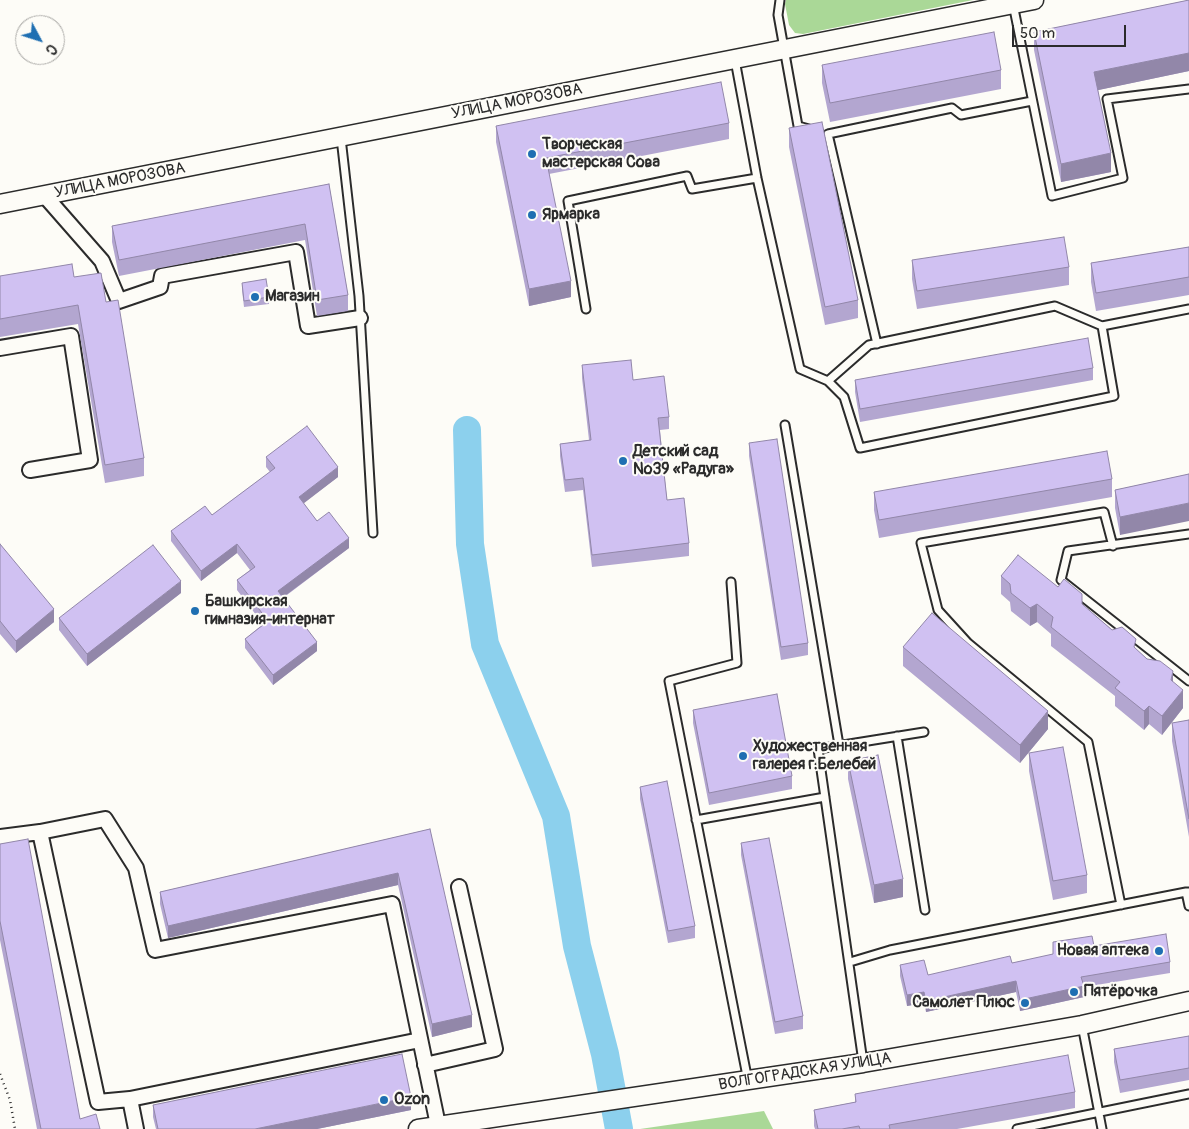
<!DOCTYPE html>
<html>
<head>
<meta charset="utf-8">
<style>
	body { margin:0 }
	#map { position:relative; width:1189px; height:1129px; overflow:hidden; background:#fdfcf7; font-family:Pangolin,sans-serif }
	canvas { display:block }
	.north { position:absolute; left:15px; top:15px; width:50px; height:50px; box-sizing:border-box; background:#fdfcf7; border:1px solid #a9a8a5; border-radius:50%; rotate:130deg; font-size:14px; font-weight:700; line-height:20px; text-align:center; color:#2b2b2b }
	.north::after { content:''; display:block; margin:auto; width:18px; height:22px; background:#1f6fb2; clip-path:polygon(50% 0,100% 100%,50% 72%,0 100%) }
	.scale { position:absolute; left:1012px; top:25px; width:114px; height:22px; box-sizing:border-box; border:2px solid #2b2b2b; border-top:0; padding-left:6px; font-size:15px; line-height:18px; white-space:nowrap; color:#2b2b2b; -webkit-text-stroke:4px #fdfcf7; paint-order:stroke }
</style>
</head>
<body>
<div id="map">
<canvas width="1189" height="1129"></canvas>
<div class="north">С</div>
<div class="scale">50 m</div>
</div>
<script>
const context = document.querySelector('canvas').getContext('2d');
context.lineJoin = 'round';
function fillPath(path, color) { context.fillStyle = color; context.fill(path, 'evenodd'); }
const poly = rows => new Path2D(rows.map(r => 'M' + r).join(''));
function trace(path, color, width, dash) { context.strokeStyle = color; context.lineWidth = width; context.lineCap = dash ? 'butt' : 'round'; context.setLineDash(dash || []); context.stroke(path); }
function label(font, color, halo, rows, align = 'center') {
  context.font = font + ' Pangolin,sans-serif'; context.lineWidth = 4; context.setLineDash([]); context.textBaseline = 'middle'; context.strokeStyle = halo; context.fillStyle = color; for (const [text, x, y, turn = 0] of rows) {
    context.save(); context.translate(x, y); context.rotate((+turn || 0) * Math.PI / 180); context.textAlign = isNaN(turn) ? turn : align; if (halo) context.strokeText(text, 0, 0); context.fillText(text, 0, 0); context.restore();
  }
}
const green = poly([
	[786,0,973,0,803,34,795,33,789,25,785,4],
	[764,1111,773,1129,640,1129]
]);
const river = poly([
	[467,430,470,544,485,644,556,816,577,946,605,1054,619,1129]
]);
const path = poly([
	[0,1074,10,1100,15,1129]
]);
const service = poly([
	[780,0,778,15,798,126,809,129],
	[1013,4,1052,196,1123,178,1107,99,1189,89],
	[735,60,757,178,800,369,828,381],
	[341,138,359,296,373,533],
	[586,309,568,201,687,176,692,189,757,178],
	[1102,326,1114,396,860,448,844,397,828,381,869,345,1055,306,1102,326,1189,309],
	[877,344,828,134,952,108,961,115,1032,101],
	[785,425,839,745],
	[1189,534,1068,551,1061,580,1189,681],
	[1113,546,1104,512,921,543,938,610,968,643,1088,742,1121,905],
	[731,582,737,663,669,681,748,1081],
	[897,736,925,910],
	[696,820,825,797],
	[1189,892,1186,892,1189,906],
	[850,962,890,950,1186,892],
	[1082,1025,1102,1129],
	[863,1062,818,749,924,732],
	[1017,1129,1189,1094]
]);
const minor = poly([
	[45,196,102,261,119,301,160,287,162,276,296,252,308,326,360,318],
	[0,348,71,336,90,460,30,470],
	[40,832,105,819,136,868,155,950,392,904,438,1125],
	[0,837,40,832,98,1102,130,1099,136,1129],
	[425,1065,495,1049,459,887],
	[130,1099,420,1040]
]);
const tertiary = poly([
	[0,204,1034,0],
	[418,1129,863,1063,1082,1025,1189,1001]
]);
const wall = poly([
	[1189,0,1189,71,1098,90,1111,172,1061,182,1034,50,1034,32],
	[822,65,1001,70,1001,89,830,122,822,83],
	[729,123,729,139,549,174,571,297,529,306,496,142,496,126],
	[789,128,858,300,858,318,825,325,789,147],
	[329,184,348,295,348,311,317,316,305,240,119,276,112,242,112,226],
	[1189,247,1189,295,1096,311,1091,282,1091,263],
	[912,260,1069,267,1069,285,917,309,912,279],
	[0,276,106,302,144,458,144,476,105,483,78,324,0,337],
	[242,283,269,297,269,304,244,307,242,290],
	[582,365,633,380,669,417,669,429,660,430,667,500,689,543,689,556,592,567,583,490,565,492,560,456,560,444,589,440,582,378],
	[1093,368,1093,380,860,422,855,392,855,380],
	[749,443,808,643,808,655,781,660,749,456],
	[266,457,338,477,303,503,317,521,349,548,283,598,317,651,273,685,245,648,245,639,263,624,237,590,237,580,250,570,237,553,201,581,171,541,171,531,212,515,270,472,266,467],
	[1189,474,1120,535,1115,508,1115,490],
	[1112,479,1112,497,879,538,874,510,874,492],
	[0,544,54,622,16,653,0,634],
	[1001,576,1058,587,1082,605,1136,649,1173,682,1183,708,1162,735,1149,724,1144,730,1115,706,1115,696,1051,646,1051,634,1037,622,1030,626,1011,611,1010,602,1001,594],
	[181,593,87,666,59,630,59,618],
	[903,647,1048,729,1020,763,903,666],
	[693,710,792,776,792,789,709,805,693,723],
	[1189,720,1189,837,1172,741,1172,723],
	[1029,753,1087,875,1087,893,1053,900,1029,771],
	[848,761,903,897,874,903,848,779],
	[640,787,695,926,695,938,668,943,640,799],
	[430,829,472,1027,432,1037,398,885,168,938,160,904,160,892],
	[741,843,803,1016,803,1029,775,1034,741,855],
	[0,844,80,1119,100,1129,37,1129,0,940],
	[1094,946,1170,962,1170,973,1084,987,1084,997,1020,1011,1016,992,926,1012,924,1003,907,1006,900,976,900,965,928,975,1012,963],
	[1189,1036,1189,1080,1120,1093,1114,1062,1114,1049],
	[1075,1092,1075,1108,957,1129,815,1129,814,1126,814,1110,855,1102,855,1094],
	[153,1105,411,1110,317,1129,156,1129,153,1117]
]);
const shadedWall = poly([
	[1189,53,1189,71,1094,91,1094,72],
	[1111,153,1111,172,1061,182,1061,164],
	[571,281,571,297,529,306,529,289],
	[338,467,338,477,299,507,299,497],
	[1189,503,1189,521,1120,535,1120,517],
	[349,538,349,548,278,601,278,591],
	[237,544,237,553,201,581,201,571],
	[181,581,181,593,87,666,87,654],
	[1037,604,1037,622,1030,626,1030,608],
	[54,609,54,622,16,653,16,641],
	[317,642,317,651,273,685,273,675],
	[1173,671,1173,690,1171,680],
	[1183,690,1183,708,1162,735,1162,716],
	[1149,706,1149,724,1144,730,1144,711],
	[1048,711,1048,729,1020,763,1020,745],
	[398,873,398,885,168,938,168,926],
	[903,879,903,897,874,903,874,885],
	[1016,981,1016,992,926,1012,926,1001],
	[1084,986,1084,997,1020,1011,1020,1000],
	[924,992,924,1003,907,1006,907,995],
	[472,1015,472,1027,432,1037,432,1024],
	[411,1097,411,1110,317,1129,255,1129]
]);
const building = poly([
	[1189,0,1189,53,1094,72,1111,153,1061,164,1034,32,1189,0],
	[994,32,1001,70,830,103,822,65,994,32],
	[721,82,729,123,546,158,571,281,529,289,496,126,721,82],
	[822,122,858,300,825,307,789,128,822,122],
	[329,184,348,295,317,300,305,224,119,260,112,226,329,184],
	[1064,237,1069,267,917,291,912,260,1064,237],
	[1189,247,1189,277,1096,293,1091,263,1189,247],
	[72,264,74,277,101,273,106,302,118,300,144,458,105,465,78,305,0,319,0,276,72,264],
	[266,279,269,297,244,301,242,283,266,279],
	[1088,338,1093,368,860,409,855,380,1088,338],
	[631,360,633,380,664,376,669,417,658,418,667,500,684,498,689,543,592,555,583,478,565,480,560,444,591,440,582,365,631,360],
	[307,426,338,467,299,497,317,521,329,512,349,538,278,591,317,642,273,675,245,639,268,621,237,580,255,567,237,544,201,571,171,531,205,506,212,515,275,468,266,457,307,426],
	[777,439,808,643,781,647,749,443,777,439],
	[1107,451,1112,479,879,520,874,492,1107,451],
	[1189,474,1189,503,1120,517,1115,490,1189,474],
	[0,544,54,609,16,641,0,621,0,544],
	[153,545,181,581,87,654,59,618,153,545],
	[1018,555,1058,587,1064,579,1082,594,1082,604,1112,630,1122,627,1136,639,1134,647,1147,659,1160,661,1173,671,1171,680,1183,690,1162,716,1149,706,1144,711,1115,688,1120,682,1051,627,1053,617,1037,604,1030,608,1011,593,1010,584,1001,576,1018,555],
	[932,613,1048,711,1020,745,903,647,932,613],
	[777,694,792,776,709,793,693,710,777,694],
	[1189,720,1189,819,1172,723,1189,720],
	[1063,747,1087,875,1053,881,1029,753,1063,747],
	[878,755,903,879,874,885,848,761,878,755],
	[667,781,695,926,668,931,640,787,667,781],
	[430,829,472,1015,432,1024,398,873,168,926,160,892,430,829],
	[769,838,803,1016,775,1022,741,843,769,838],
	[28,839,80,1119,96,1114,100,1129,41,1129,0,921,0,844,28,839],
	[1166,934,1170,962,1081,977,1084,986,1020,1000,1016,981,926,1001,924,992,907,995,900,965,924,960,928,975,1010,956,1012,963,1053,954,1053,942,1092,936,1094,946,1166,934],
	[1189,1036,1189,1068,1120,1080,1114,1049,1189,1036],
	[402,1054,411,1097,255,1129,158,1129,153,1105,402,1054],
	[1068,1055,1075,1092,889,1125,890,1129,860,1129,859,1126,842,1129,818,1129,814,1110,856,1102,855,1094,1068,1055]
]);
const markers = [
	[532,154,5,"#1f6fb2"],
	[532,215,5,"#1f6fb2"],
	[255,297,5,"#1f6fb2"],
	[623,461,5,"#1f6fb2"],
	[195,611,5,"#1f6fb2"],
	[743,756,5,"#1f6fb2"],
	[1159,951,5,"#1f6fb2"],
	[1074,992,5,"#1f6fb2"],
	[1025,1003,5,"#1f6fb2"],
	[384,1100,5,"#1f6fb2"]
];
const streetNames = [
	["УЛИЦА МОРОЗОВА",517,102,-11],
	["УЛИЦА МОРОЗОВА",120,181,-11],
	["ВОЛГОГРАДСКАЯ УЛИЦА",805,1072,-9]
];
const poiNames = [
	["Творческая",542,145],
	["мастерская Сова",542,163],
	["Ярмарка",542,215],
	["Магазин",265,297],
	["Детский сад",633,452],
	["№39 «Радуга»",633,470],
	["Башкирская",205,602],
	["гимназия-интернат",205,620],
	["Художественная",753,747],
	["галерея г.Белебей",753,765],
	["Новая аптека",1149,951,"right"],
	["Пятёрочка",1084,992],
	["Самолет Плюс",1015,1003,"right"],
	["Ozon",394,1100]
];
fillPath(green, '#aad897');
trace(river, '#8cd0ed', 28);
trace(service, '#2b2b2b', 11);
trace(minor, '#2b2b2b', 18);
trace(tertiary, '#2b2b2b', 21);
trace(path, '#2b2b2b', 2.5, [1, 4]);
trace(service, '#fdfcf7', 7);
trace(minor, '#fdfcf7', 14);
trace(tertiary, '#fdfcf7', 18);
fillPath(wall, '#b3a6d0');
fillPath(shadedWall, '#9287a9');
fillPath(building, '#d0c1f2');
trace(building, '#9287a9', 1);
for (const [x, y, r, color] of markers) { const dot = new Path2D(); dot.arc(x, y, r, 0, 2 * Math.PI); context.fillStyle = color; context.fill(dot); trace(dot, '#fdfcf7', 2); }
label('16px', '#2b2b2b', '#fdfcf7', streetNames);
label('bold 16px', '#2b2b2b', '#fdfcf7', poiNames, 'left');
</script>
</body>
</html>
